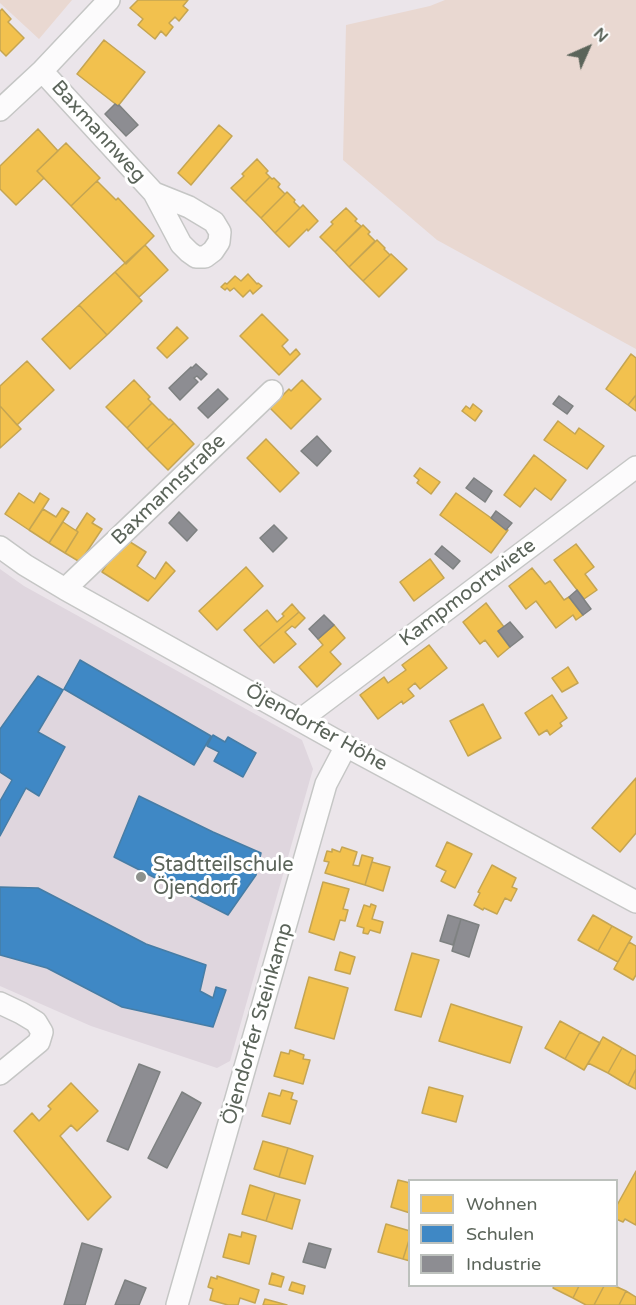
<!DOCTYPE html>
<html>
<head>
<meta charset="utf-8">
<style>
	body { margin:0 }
	#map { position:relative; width:636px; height:1305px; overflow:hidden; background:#ebe5ea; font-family:"Varela Round",sans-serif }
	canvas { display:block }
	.legend { position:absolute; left:408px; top:1179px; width:210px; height:108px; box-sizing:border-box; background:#fff; border:2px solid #bdc1bd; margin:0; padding:8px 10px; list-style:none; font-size:18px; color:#5b645a }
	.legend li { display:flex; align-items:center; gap:12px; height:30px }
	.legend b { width:30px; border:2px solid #bdc1bd }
	.north { position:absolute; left:558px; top:18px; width:60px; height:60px; -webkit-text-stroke:4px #fff; paint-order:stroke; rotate:45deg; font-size:16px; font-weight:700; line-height:24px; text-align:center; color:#5b645a }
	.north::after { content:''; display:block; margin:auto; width:21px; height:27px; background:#5b645a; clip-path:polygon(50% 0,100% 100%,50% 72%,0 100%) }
</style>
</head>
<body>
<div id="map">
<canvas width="636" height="1305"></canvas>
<ul class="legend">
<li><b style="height:16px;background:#f2c14e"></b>Wohnen</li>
<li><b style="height:16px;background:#3f88c5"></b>Schulen</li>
<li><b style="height:16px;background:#8d8d92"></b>Industrie</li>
</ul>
<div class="north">N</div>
</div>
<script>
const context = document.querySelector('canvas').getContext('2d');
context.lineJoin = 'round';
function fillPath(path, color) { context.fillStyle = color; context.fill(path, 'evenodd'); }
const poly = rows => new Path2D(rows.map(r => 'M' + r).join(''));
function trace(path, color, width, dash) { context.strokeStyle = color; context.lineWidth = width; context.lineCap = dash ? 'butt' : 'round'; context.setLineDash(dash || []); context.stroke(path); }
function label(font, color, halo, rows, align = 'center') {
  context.font = font + ' "Varela Round",sans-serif'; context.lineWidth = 6; context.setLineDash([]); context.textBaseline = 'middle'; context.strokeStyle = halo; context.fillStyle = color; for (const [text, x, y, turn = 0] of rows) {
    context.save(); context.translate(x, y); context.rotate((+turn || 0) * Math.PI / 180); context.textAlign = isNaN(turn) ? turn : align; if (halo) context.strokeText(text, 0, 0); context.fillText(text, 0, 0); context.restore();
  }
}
const education = poly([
	[0,569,24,586,302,740,313,769,230,1061,217,1068,91,1026,0,986]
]);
const green = poly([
	[0,0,72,0,39,39,0,3],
	[445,0,636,0,636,349,437,240,343,160,346,25,430,6]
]);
const homes = poly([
	[138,0,188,0,183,6,188,10,179,21,175,17,169,23,173,27,166,36,161,31,155,39,138,25,143,19,130,8,138,0],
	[2,9,11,19,8,22,24,38,6,56,0,50,0,11,2,9],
	[104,40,145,72,118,106,77,74,104,40],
	[219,125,232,136,191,185,178,173,219,125],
	[38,129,58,151,37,171,44,178,16,205,0,189,0,166,38,129],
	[66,143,100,178,71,206,37,171,66,143],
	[257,159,268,171,266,173,270,177,245,202,231,188,244,176,242,174,257,159],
	[270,177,272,179,274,178,280,184,278,187,285,194,261,218,245,202,270,177],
	[97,181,116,200,118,198,154,236,126,264,71,206,97,181],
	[287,192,295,200,294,202,300,208,275,233,261,218,287,192],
	[303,205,318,221,308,231,307,229,289,247,275,233,303,205],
	[346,208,357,219,355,221,361,226,335,252,320,237,333,224,331,222,346,208],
	[363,225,370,232,368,234,375,241,349,267,335,252,363,225],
	[377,240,385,248,384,249,390,255,363,281,349,267,377,240],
	[145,245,168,270,139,297,115,272,145,245],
	[391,254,407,269,379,297,363,281,391,254],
	[115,272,142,301,107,335,79,305,115,272],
	[248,274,257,284,258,283,262,286,253,294,250,290,243,297,234,288,230,291,227,288,225,290,221,287,225,283,227,284,235,276,241,281,248,274],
	[79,305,107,335,70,369,42,339,79,305],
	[262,314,288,340,282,346,290,355,296,349,300,354,279,375,240,336,262,314],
	[177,327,188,338,167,358,157,348,177,327],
	[631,354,636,358,636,395,628,405,606,389,631,354],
	[27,361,54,390,17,425,0,406,0,386,27,361],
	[134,380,150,397,148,399,152,403,127,428,106,407,134,380],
	[302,380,321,399,291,429,270,408,289,389,291,391,302,380],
	[636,395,636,411,628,405,636,395],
	[152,403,169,420,170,419,174,423,147,449,127,428,152,403],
	[473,404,482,411,475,421,462,411,466,406,470,409,473,404],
	[0,406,21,429,0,448,0,406],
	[558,421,575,434,579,428,604,446,587,469,544,440,558,421],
	[174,423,194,444,168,470,147,449,174,423],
	[266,439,299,473,280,492,247,458,266,439],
	[534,455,566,480,551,500,535,488,520,507,504,495,534,455],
	[420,468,440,482,431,494,417,483,419,480,414,476,420,468],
	[19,493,34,503,40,493,49,499,29,530,5,514,19,493],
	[456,493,508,530,491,553,440,515,456,493],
	[62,508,69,512,49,543,29,530,43,509,56,517,62,508],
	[87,513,95,519,92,523,102,529,80,562,65,553,78,532,76,530,87,513],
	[63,522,78,532,65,553,49,543,63,522],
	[127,540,146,552,137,566,155,579,166,562,175,571,148,601,102,572,115,551,119,553,127,540],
	[576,544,594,567,585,574,597,590,584,599,554,560,576,544],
	[430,559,444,578,414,601,400,582,430,559],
	[246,567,263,586,217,630,199,611,246,567],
	[532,568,545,584,550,581,564,600,569,597,583,615,576,620,573,615,556,628,536,601,526,609,509,586,532,568],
	[486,603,504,627,498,631,510,647,498,657,485,640,480,644,463,622,486,603],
	[292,604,299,612,259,647,244,630,267,610,277,622,284,616,282,614,292,604],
	[299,612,305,618,295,628,292,626,285,632,296,644,274,663,259,647,299,612],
	[334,625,345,638,330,652,341,664,317,687,299,667,323,645,318,639,334,625],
	[429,645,447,668,420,689,415,683,408,689,414,696,403,704,402,701,378,719,360,695,384,677,388,683,406,670,402,665,429,645],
	[568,667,578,683,562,692,552,678,568,667],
	[552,695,567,718,560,723,562,726,550,735,547,730,539,735,525,713,552,695],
	[483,704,501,738,468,756,450,721,483,704],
	[636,778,636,833,620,852,592,828,636,778],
	[447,842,472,854,455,888,441,881,446,871,436,866,447,842],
	[342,847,357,852,353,865,359,866,362,855,373,858,365,885,325,873,329,862,324,861,327,851,332,852,332,849,340,852,342,847],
	[372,862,390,867,383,891,365,885,372,862],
	[492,865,516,878,512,887,517,889,511,901,505,898,497,914,484,908,483,910,474,905,480,893,478,892,492,865],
	[323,882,349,889,343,909,348,910,345,921,340,920,334,940,309,932,323,882],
	[371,904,376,906,372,919,383,922,380,933,370,930,368,934,363,933,364,928,357,926,364,905,370,907,371,904],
	[593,915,612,926,598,951,578,940,593,915],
	[612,926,632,937,618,962,598,951,612,926],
	[629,942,636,946,636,975,633,980,614,969,629,942],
	[340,952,355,957,350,974,335,970,340,952],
	[412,953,439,960,421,1017,395,1010,412,953],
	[309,977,348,988,334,1039,295,1028,309,977],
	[451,1004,522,1027,510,1063,439,1041,451,1004],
	[560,1021,580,1032,565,1059,545,1048,560,1021],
	[580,1032,600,1043,584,1070,565,1059,580,1032],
	[603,1037,622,1048,608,1073,588,1063,603,1037],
	[622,1048,636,1056,636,1069,628,1085,608,1073,622,1048],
	[290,1050,304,1055,303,1059,310,1060,303,1084,274,1076,281,1052,289,1054,290,1050],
	[636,1069,636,1089,628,1085,636,1069],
	[71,1083,98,1111,77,1131,71,1125,60,1136,111,1197,88,1220,14,1131,32,1113,39,1121,51,1109,48,1106,71,1083],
	[429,1087,463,1096,456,1122,422,1113,429,1087],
	[282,1090,293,1093,291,1099,297,1101,290,1124,262,1116,269,1093,280,1096,282,1090],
	[263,1141,288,1148,279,1177,254,1169,263,1141],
	[288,1148,313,1156,305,1184,279,1177,288,1148],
	[636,1171,636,1225,625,1219,623,1222,616,1219,616,1207,636,1171],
	[398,1180,410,1183,410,1213,391,1207,398,1180],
	[250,1185,275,1193,266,1221,242,1214,250,1185],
	[275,1193,300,1200,292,1229,266,1221,275,1193],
	[386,1224,410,1231,410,1237,403,1259,378,1252,386,1224],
	[242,1232,256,1236,249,1264,223,1257,229,1234,241,1237,242,1232],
	[410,1237,410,1261,403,1259,410,1237],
	[272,1273,284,1277,281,1287,269,1284,272,1273],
	[217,1276,259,1290,255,1303,240,1298,238,1305,228,1305,210,1300,213,1289,208,1287,211,1277,217,1279,217,1276],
	[292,1282,305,1286,303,1294,289,1290,292,1282],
	[554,1286,579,1286,573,1298,553,1288,554,1286],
	[579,1286,604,1286,594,1305,586,1305,573,1298,579,1286],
	[604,1286,615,1286,626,1291,619,1305,594,1305,604,1286],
	[626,1291,636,1297,636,1305,619,1305,626,1291],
	[265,1299,287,1305,263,1305,265,1299]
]);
const schools = poly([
	[80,660,211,736,194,765,64,689,80,660],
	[38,676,63,690,38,732,65,747,39,796,26,788,0,836,0,801,12,780,0,772,0,729,38,676],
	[213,735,225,742,228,737,256,753,243,777,214,761,219,752,207,746,213,735],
	[139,796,213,832,261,853,256,875,228,915,114,857,139,796],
	[0,887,38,888,146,944,206,965,200,991,213,998,216,987,226,990,213,1027,122,1007,47,968,0,955,0,887]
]);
const industry = poly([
	[115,104,118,106,119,105,138,125,126,136,105,114,115,104],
	[196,364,207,374,201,380,197,376,194,378,198,382,180,400,169,388,191,367,192,368,196,364],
	[218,389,228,399,208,418,198,408,218,389],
	[559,396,573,406,567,414,553,404,559,396],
	[317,436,331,451,317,466,301,451,317,436],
	[474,478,492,491,485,502,466,488,474,478],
	[496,511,512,523,506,530,491,518,496,511],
	[179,512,197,530,187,541,169,523,179,512],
	[274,525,287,538,273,552,260,538,274,525],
	[442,546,460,561,453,569,435,554,442,546],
	[577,590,591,609,583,615,569,597,577,590],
	[324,615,334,625,318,639,309,629,324,615],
	[510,622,523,637,510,647,498,631,510,622],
	[448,915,461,919,453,945,440,941,448,915],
	[461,919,479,925,469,957,452,951,461,919],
	[139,1064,160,1072,128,1150,107,1141,139,1064],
	[182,1092,201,1103,167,1168,148,1158,182,1092],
	[82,1243,102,1249,85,1305,64,1305,82,1243],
	[309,1243,331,1249,325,1268,303,1262,309,1243],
	[125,1280,146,1288,139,1305,115,1305,125,1280]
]);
const minor = poly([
	[42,71,154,193,181,244,189,252,196,257,205,257,213,251,219,242,220,232,214,222,189,207,154,193],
	[0,110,42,71,109,0],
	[0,547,25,565,65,589,346,746,636,902],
	[65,589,272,391],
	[300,720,636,467],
	[0,1003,21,1013,36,1022,42,1032,39,1042,0,1074],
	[177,1305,326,784,346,746]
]);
const markers = [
	[141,877,6,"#8d918c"]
];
const streetNames = [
	["Baxmannweg",98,132,48],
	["Baxmannstraße",169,490,-44],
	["Kampmoortwiete",468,593,-37],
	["Öjendorfer Höhe",316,728,29],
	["Öjendorfer Steinkamp",258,1024,-74]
];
const poiNames = [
	["Stadtteilschule",153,866],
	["Öjendorf",153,889]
];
fillPath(education, '#dfd6de');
fillPath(green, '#e9d8d1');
fillPath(homes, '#f2c14e');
trace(homes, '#c5a552', 1.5);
fillPath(schools, '#3f88c5');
trace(schools, '#477da5', 1.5);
fillPath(industry, '#8d8d92');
trace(industry, '#7e8181', 1.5);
trace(minor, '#c5c6c5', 24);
trace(minor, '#fcfbfc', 21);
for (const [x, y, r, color] of markers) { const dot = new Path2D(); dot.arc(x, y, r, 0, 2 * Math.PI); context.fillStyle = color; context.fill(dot); trace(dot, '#fff', 2); }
label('20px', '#5b645a', '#fff', streetNames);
label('20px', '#5b645a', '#fff', poiNames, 'left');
</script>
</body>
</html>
